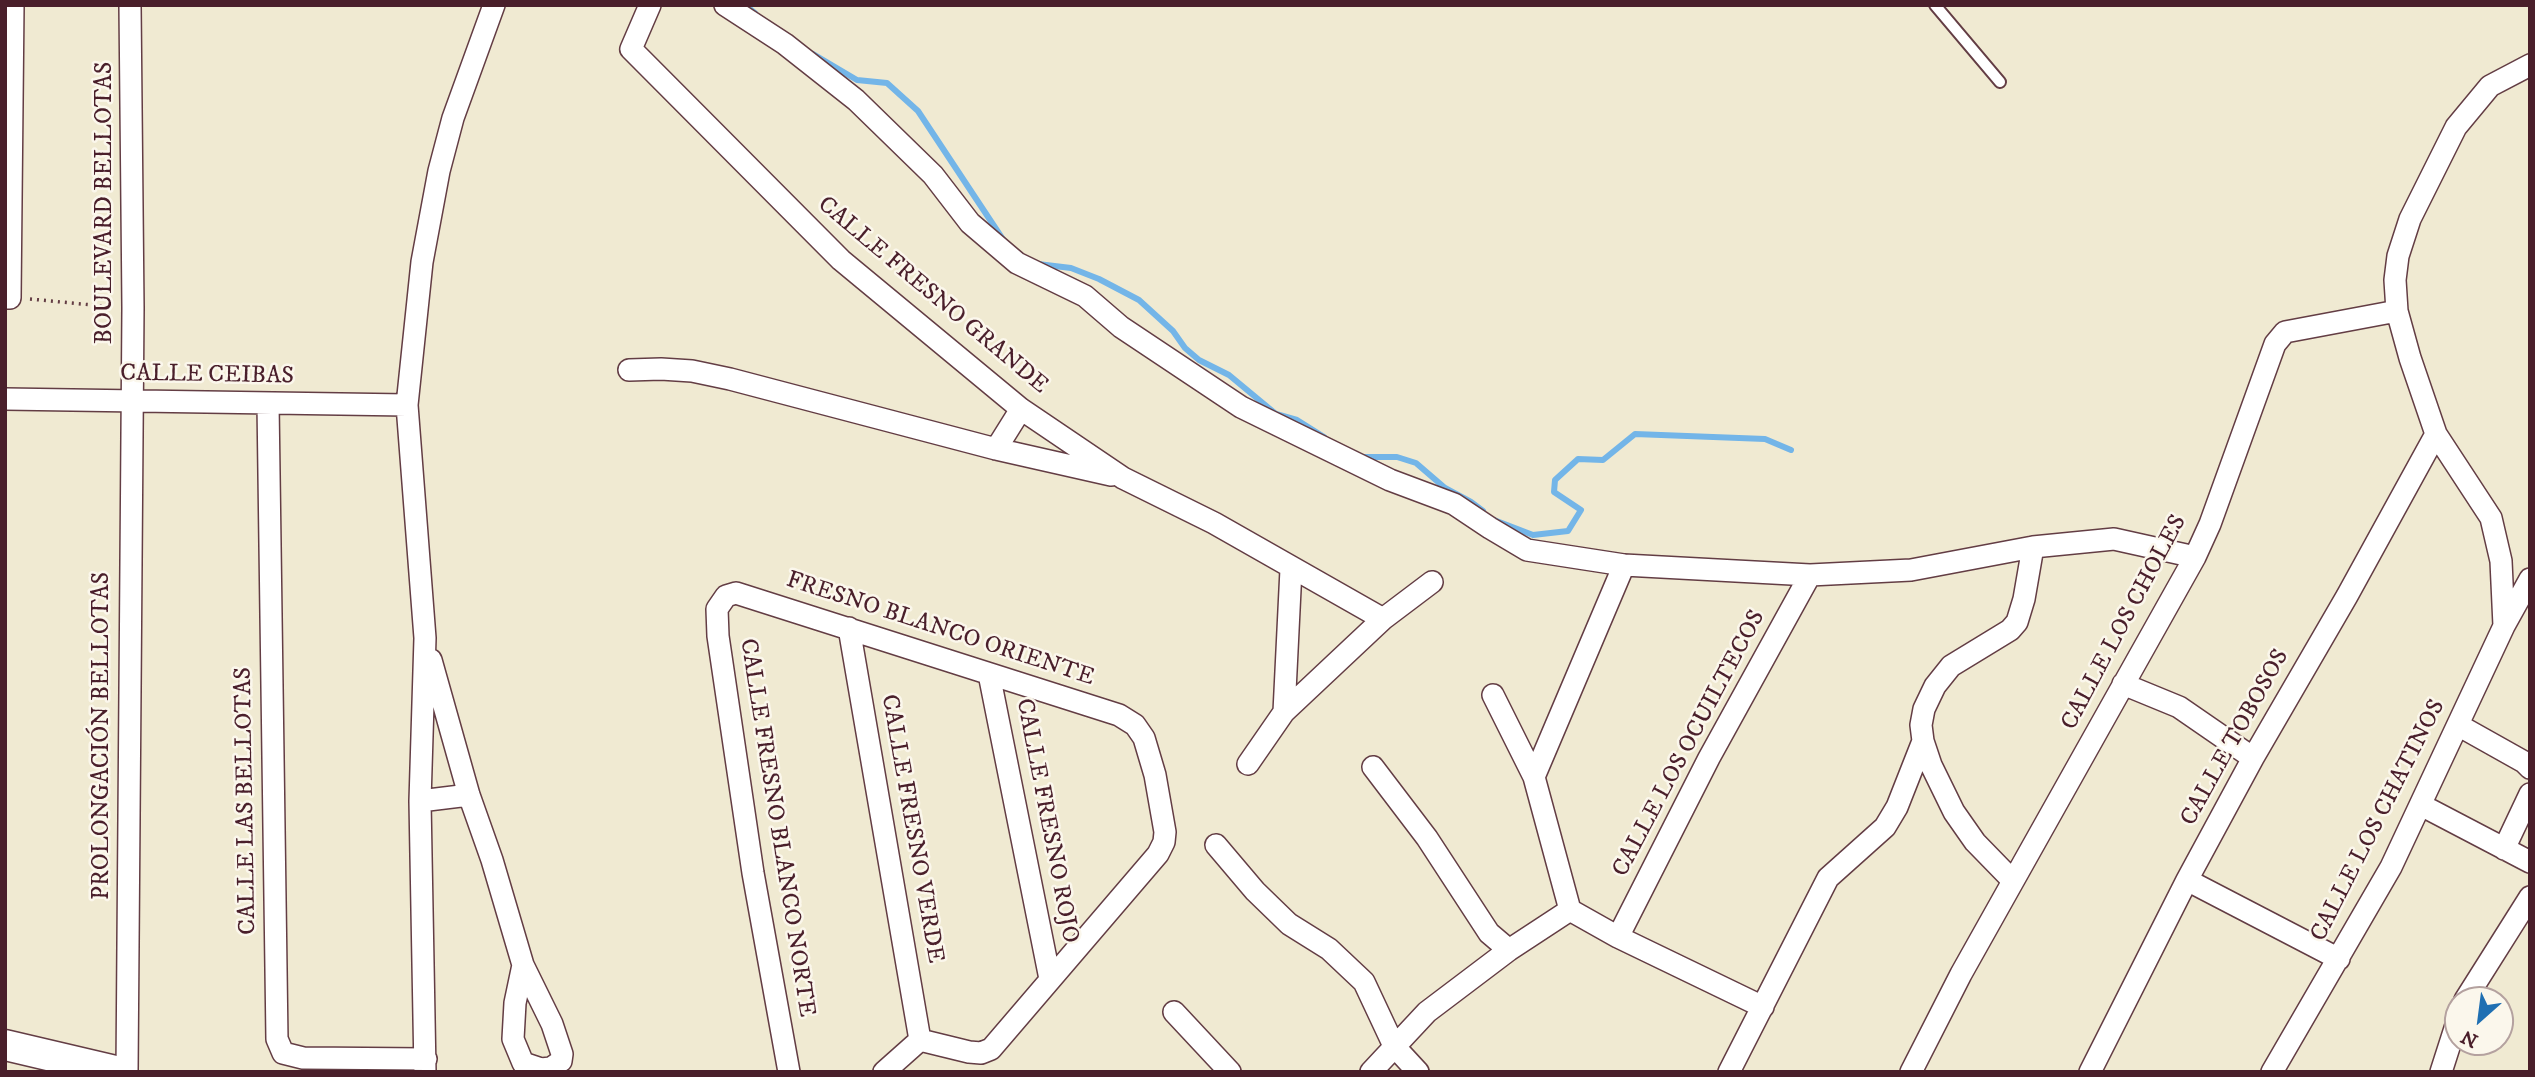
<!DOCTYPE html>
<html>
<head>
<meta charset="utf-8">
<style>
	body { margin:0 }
	#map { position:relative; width:2535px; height:1077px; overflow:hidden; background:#f0ead2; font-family:"IM FELL DW Pica",serif }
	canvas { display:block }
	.frame { position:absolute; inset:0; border:7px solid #4a1f2b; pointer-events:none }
	.north { position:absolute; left:2444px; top:986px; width:70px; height:70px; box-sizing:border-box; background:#fbf7ec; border:2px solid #b4a19f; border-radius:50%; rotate:208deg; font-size:19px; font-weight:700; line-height:28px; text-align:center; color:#4a1f2b }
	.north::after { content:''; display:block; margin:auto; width:24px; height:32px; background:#1f6fb2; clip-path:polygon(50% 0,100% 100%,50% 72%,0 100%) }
</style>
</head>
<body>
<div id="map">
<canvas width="2535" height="1077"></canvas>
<div class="frame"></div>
<div class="north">N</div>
</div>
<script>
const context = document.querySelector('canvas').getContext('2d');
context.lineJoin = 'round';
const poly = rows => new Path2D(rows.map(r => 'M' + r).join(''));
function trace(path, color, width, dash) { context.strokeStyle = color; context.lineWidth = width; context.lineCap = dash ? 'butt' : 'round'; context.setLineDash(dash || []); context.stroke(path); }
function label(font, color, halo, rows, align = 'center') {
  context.font = font + ' "IM FELL DW Pica",serif'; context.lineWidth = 5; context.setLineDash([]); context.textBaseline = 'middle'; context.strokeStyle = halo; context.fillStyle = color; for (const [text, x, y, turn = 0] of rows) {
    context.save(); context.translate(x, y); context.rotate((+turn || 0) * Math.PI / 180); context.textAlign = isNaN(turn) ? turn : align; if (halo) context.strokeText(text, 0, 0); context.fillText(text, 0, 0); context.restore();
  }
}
const stream = poly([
	[745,5,755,13],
	[813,54,857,80,887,83,918,111,1004,241],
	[1038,264,1071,268,1099,279,1139,300,1173,331,1185,348,1199,360,1229,375,1276,414,1297,420,1324,437],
	[1360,457,1397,457,1416,463,1445,488,1471,502,1483,511],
	[1494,520,1533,535,1568,531,1581,510,1554,492,1555,480,1578,459,1603,460,1635,434,1765,439,1791,450]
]);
const path = poly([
	[30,299,113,307]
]);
const lane = poly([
	[1935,5,2000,82]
]);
const street = poly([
	[650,5,631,49,841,260,1021,409,1123,478,1214,523,1383,619],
	[725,5,785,44,856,100,933,175,970,223,1017,263,1085,296,1121,327,1241,407,1390,480,1454,504,1490,528,1527,550,1624,565,1810,575,1911,570,2033,547,2114,539,2195,557],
	[5,298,10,298,13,5],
	[629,370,661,369,692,371,730,379,996,449,1111,475],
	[5,399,407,405],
	[268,403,277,1039,283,1053,303,1058,426,1059],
	[996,449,1021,409],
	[2504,626,2501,561,2491,518,2436,434,2410,358,2397,311,2395,280,2398,256,2410,219,2456,127,2490,86,2530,65],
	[849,628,920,1040],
	[431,660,469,795,492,860,523,965,552,1024,562,1054,561,1061,551,1068,541,1069,523,1063,513,1039,515,1003,523,965],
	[989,674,1050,979],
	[2123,684,2179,707,2253,758],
	[1493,695,1534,777,1570,910],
	[1284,712,1291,569],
	[2458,725,2524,762,2530,768],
	[1248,764,1284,712,1383,619,1432,582],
	[1373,767,1427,838,1489,933,1509,950],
	[1534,777,1624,565],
	[420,801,469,795],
	[2421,805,2530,862],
	[1216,845,1255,891,1289,924,1329,949,1364,982,1394,1046,1418,1072],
	[2504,849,2530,794],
	[2187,880,2339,959],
	[2013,881,1975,842,1954,812,1931,765,1923,741,1921,725,1924,709,1935,686,1951,666,2010,630,2017,622,2024,599,2033,547],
	[1570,910,1618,937,1763,1007],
	[1618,937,1709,758,1810,575],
	[2465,1000,2530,897],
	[1174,1012,1230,1072],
	[127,1072,133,308,130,5],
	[425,1072,420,801,425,638,407,405,422,262,439,171,453,118,494,5],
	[789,1072,753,873,718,636,717,609,726,596,736,593,1119,715,1135,725,1144,738,1155,775,1165,832,1164,842,1158,854,991,1049,981,1053,969,1052,920,1040,884,1072],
	[1371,1072,1427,1012,1509,950,1570,910],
	[1729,1072,1828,878,1885,827,1897,807,1923,741],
	[1911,1072,1961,974,2195,557,2210,524,2275,344,2285,332,2397,311],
	[2090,1072,2187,880,2253,758,2347,596,2436,434],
	[2272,1072,2391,867,2504,626,2530,579],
	[2441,1072,2458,1019]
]);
const secondary = poly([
	[5,1045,120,1072]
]);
const streetNames = [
	["BOULEVARD BELLOTAS",106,203,-90],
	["CALLE FRESNO GRANDE",932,296,40],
	["CALLE CEIBAS",207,376,1],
	["CALLE LOS CHOLES",2125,623,-62],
	["FRESNO BLANCO ORIENTE",940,630,18],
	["PROLONGACIÓN BELLOTAS",103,736,-90],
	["CALLE TOBOSOS",2236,738,-61],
	["CALLE LOS OCUILTECOS",1690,744,-62],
	["CALLE LAS BELLOTAS",247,801,-91],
	["CALLE FRESNO ROJO",1046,821,79],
	["CALLE LOS CHATINOS",2379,821,-63],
	["CALLE FRESNO BLANCO NORTE",776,828,81],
	["CALLE FRESNO VERDE",911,829,80]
];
trace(stream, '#73b5e8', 6);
trace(lane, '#633d44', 14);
trace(street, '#633d44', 24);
trace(secondary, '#633d44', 33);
trace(path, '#633d44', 3.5, [2, 5]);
trace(lane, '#fff', 10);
trace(street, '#fff', 21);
trace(secondary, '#fff', 30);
label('24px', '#4a1f2b', '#fbf7ec', streetNames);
</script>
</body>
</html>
